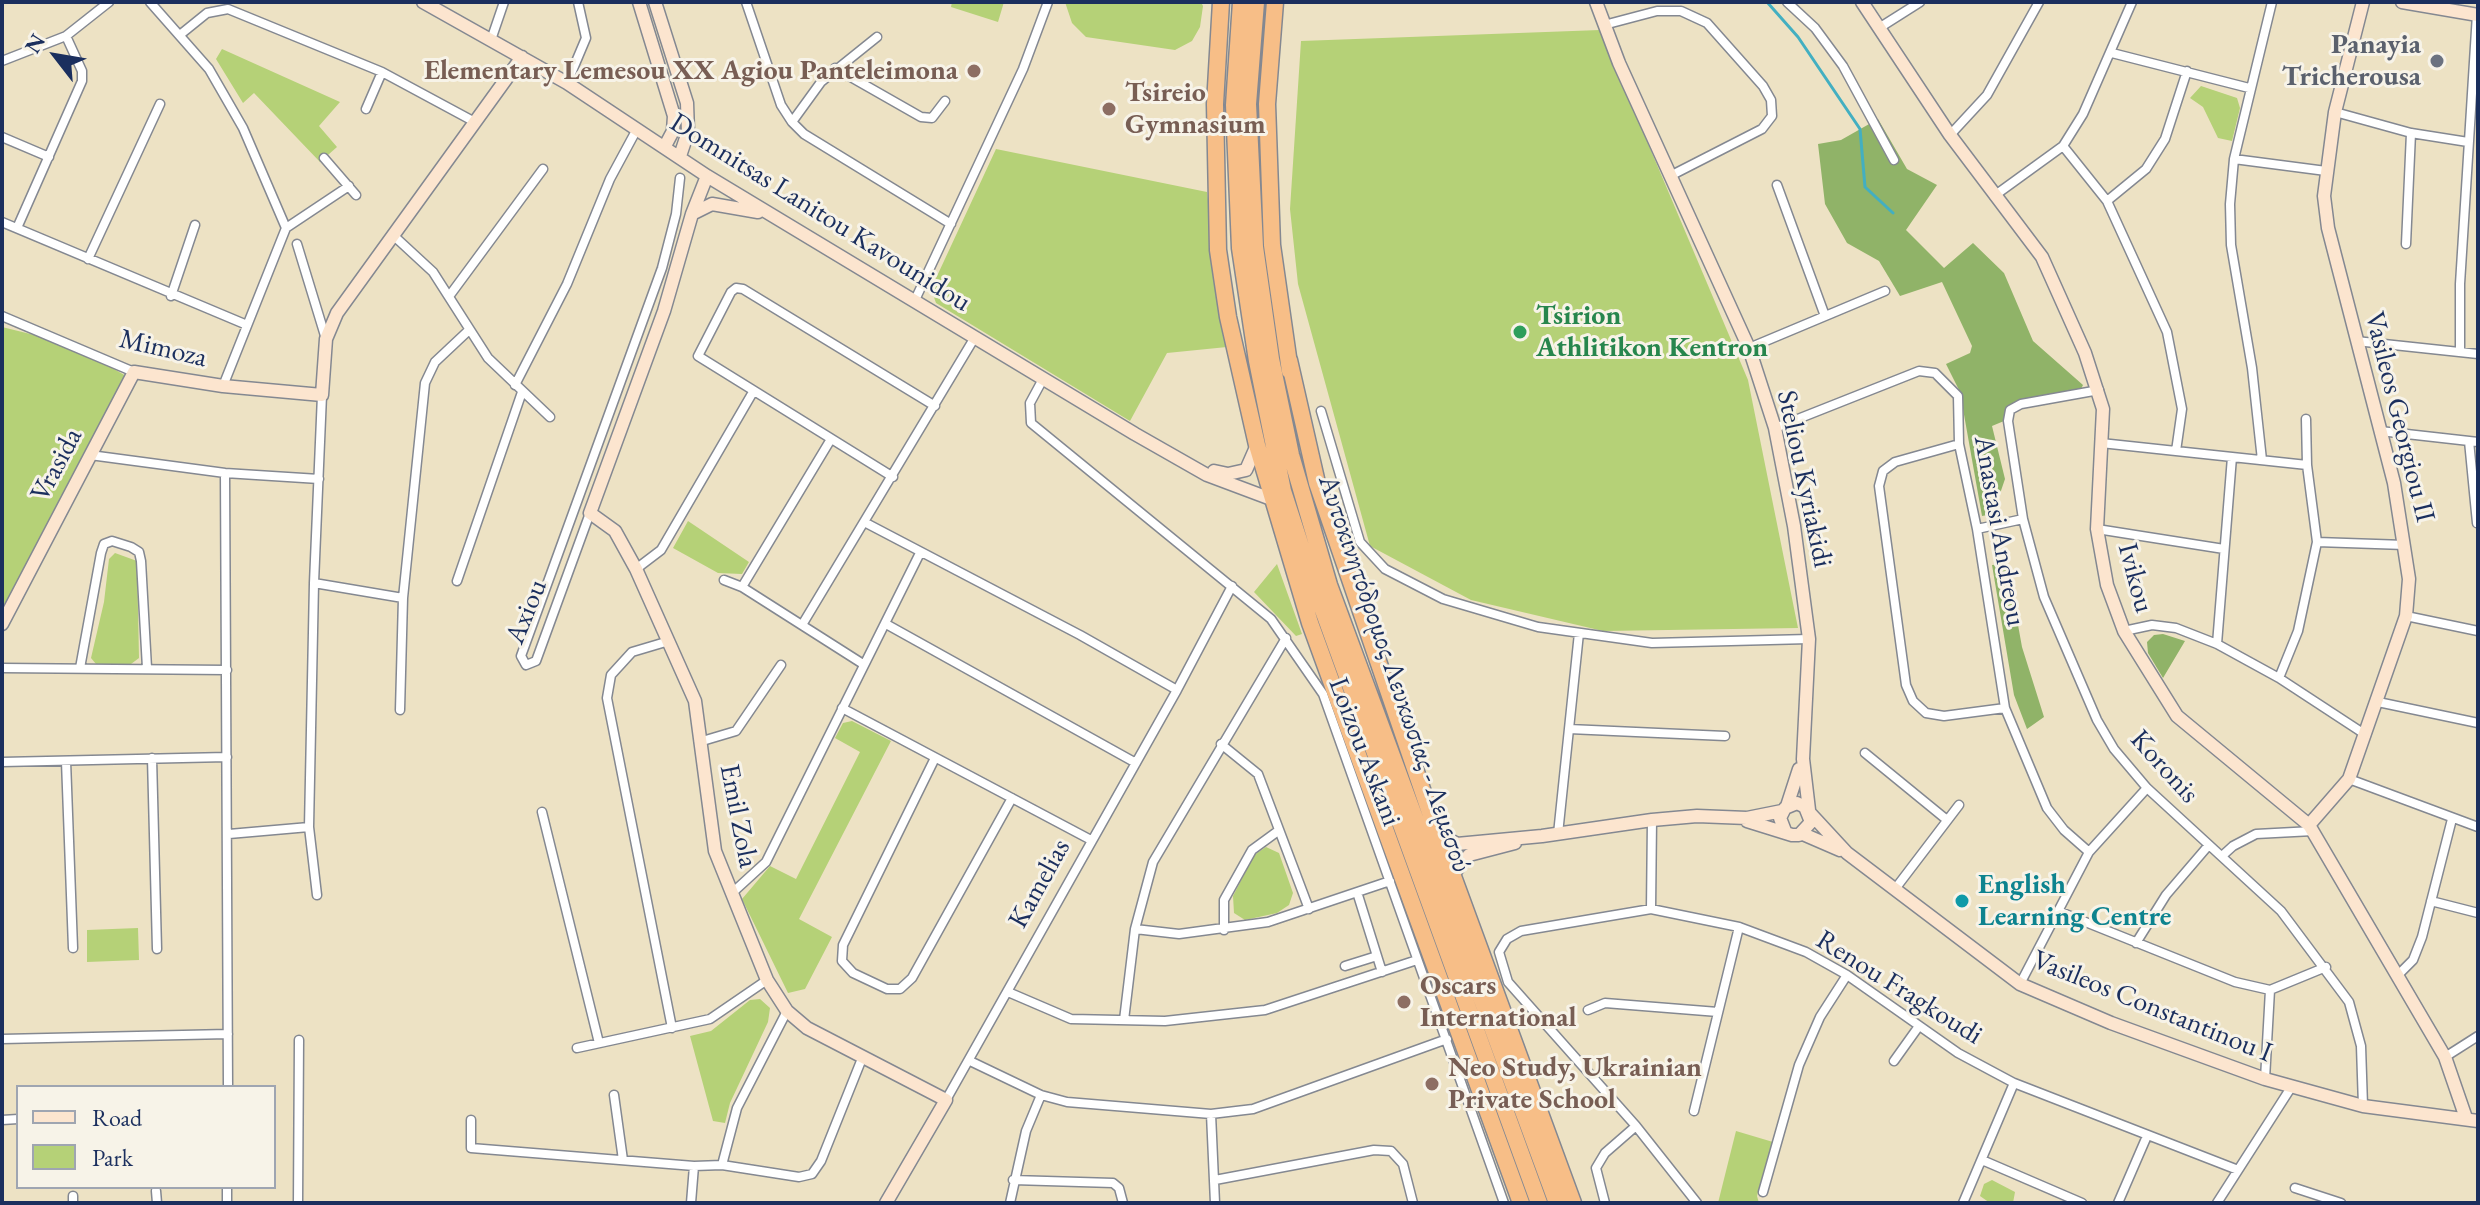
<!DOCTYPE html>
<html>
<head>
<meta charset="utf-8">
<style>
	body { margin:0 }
	#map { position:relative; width:2480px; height:1205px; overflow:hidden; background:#ede2c4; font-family:"EB Garamond",serif }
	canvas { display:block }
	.frame { position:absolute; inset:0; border:4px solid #1b2f5e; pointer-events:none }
	.legend { position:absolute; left:16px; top:1085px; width:260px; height:104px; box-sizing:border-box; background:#f7f3e8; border:2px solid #9fa5b1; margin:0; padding:10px 14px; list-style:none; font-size:24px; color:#1b2f5e }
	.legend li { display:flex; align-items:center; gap:16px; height:40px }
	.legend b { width:40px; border:2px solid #9fa5b1 }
	.north { position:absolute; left:16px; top:16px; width:80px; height:80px; -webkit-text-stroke:6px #f7f3e8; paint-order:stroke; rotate:301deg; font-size:22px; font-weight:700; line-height:32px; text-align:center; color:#1b2f5e }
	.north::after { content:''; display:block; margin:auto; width:28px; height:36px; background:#1b2f5e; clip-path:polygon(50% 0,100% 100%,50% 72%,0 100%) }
</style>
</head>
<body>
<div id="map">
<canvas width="2480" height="1205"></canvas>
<div class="frame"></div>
<ul class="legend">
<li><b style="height:10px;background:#fce5cf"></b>Road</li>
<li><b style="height:22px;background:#b5d177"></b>Park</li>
</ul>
<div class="north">N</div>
</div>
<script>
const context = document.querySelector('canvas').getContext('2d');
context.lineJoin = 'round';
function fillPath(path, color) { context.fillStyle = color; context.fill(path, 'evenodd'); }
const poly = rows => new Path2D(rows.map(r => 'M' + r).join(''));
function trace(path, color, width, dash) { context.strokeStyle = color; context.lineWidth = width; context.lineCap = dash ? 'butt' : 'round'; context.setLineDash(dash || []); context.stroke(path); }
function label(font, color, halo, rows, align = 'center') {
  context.font = font + ' "EB Garamond",serif'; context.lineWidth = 6; context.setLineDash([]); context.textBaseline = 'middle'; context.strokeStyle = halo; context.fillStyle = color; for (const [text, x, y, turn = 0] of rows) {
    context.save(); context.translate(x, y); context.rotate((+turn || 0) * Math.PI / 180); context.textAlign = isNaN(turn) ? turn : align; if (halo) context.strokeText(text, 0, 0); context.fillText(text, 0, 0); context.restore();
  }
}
const green = poly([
	[952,2,1004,2,998,22,951,7],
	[1065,2,1201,2,1203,6,1200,27,1192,41,1175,50,1086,37,1072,23],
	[1600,30,1748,380,1798,628,1603,631,1471,600,1370,546,1298,284,1290,209,1301,41],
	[222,49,340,102,319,126,337,147,320,162,254,93,243,103,216,59],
	[2201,86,2237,98,2240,108,2232,141,2218,138,2203,107,2190,98],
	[996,149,1207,192,1227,347,1167,353,1130,421,936,303,931,289],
	[2,327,71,344,126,376,2,618],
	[688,521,749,562,742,574,718,573,673,548],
	[115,553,137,561,139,658,131,664,96,664,91,658,104,602,109,559],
	[1277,564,1302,634,1296,636,1254,592],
	[852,721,891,741,799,919,832,937,805,989,788,993,742,899,770,866,796,879,860,752,835,738,843,723],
	[1266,847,1279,853,1293,893,1289,905,1277,913,1245,920,1234,913,1233,896,1254,855],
	[138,928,139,960,87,962,87,930],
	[760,999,770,1008,768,1022,730,1103,725,1123,713,1121,690,1036,711,1031,750,1000],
	[1736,1131,1773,1142,1757,1196,1759,1203,1718,1203],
	[1992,1180,2015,1192,2013,1203,1990,1203,1980,1196,1984,1184]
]);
const forest = poly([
	[1878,119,1907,169,1937,185,1906,230,1944,268,1973,243,2004,273,2033,341,2083,385,2080,391,2019,400,2004,421,1992,426,2005,479,1993,514,1982,516,1960,392,1946,364,1970,353,1972,346,1942,282,1900,296,1879,261,1847,243,1825,204,1818,144,1841,140],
	[2007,564,2022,647,2044,717,2027,729,2014,695,1992,565],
	[2163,634,2185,641,2163,678,2148,653,2147,642,2154,635]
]);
const stream = poly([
	[1767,2,1798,37,1860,129,1865,187,1893,213]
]);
const street = poly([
	[150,2,209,69,243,128,286,228],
	[746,2,781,105,792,122,804,134,951,224],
	[1787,2,1815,28,1843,66,1894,160],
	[1604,25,1657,11,1681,11,1707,23,1763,86,1771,100,1772,116,1762,129,1672,175],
	[1879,28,1920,2],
	[181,34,207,13,228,9,382,72,473,121],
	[491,40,504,2],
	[2112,53,2249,88],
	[2,61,66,36,109,2],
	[835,68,921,117,932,118,945,101],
	[567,83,586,38,578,2],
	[366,109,382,72],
	[2335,112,2411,133,2468,142],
	[792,122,821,82,877,37],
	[1950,135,1987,95,2039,2],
	[2,137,49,157],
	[2063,146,2107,201,2167,332,2182,409,2176,451],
	[324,158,356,195],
	[2234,159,2326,171],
	[1777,185,1825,316],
	[1994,196,2063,146,2083,114,2132,2],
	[2107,201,2146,169,2165,139,2187,71],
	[2,222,247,325],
	[17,228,82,81,82,71,66,36],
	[286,228,349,186],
	[394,236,433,272,488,358,550,417],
	[297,244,326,339],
	[2406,244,2411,133],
	[88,259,160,104],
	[450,295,543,169],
	[171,296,195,225],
	[915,300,1023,69,1048,2],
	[2,316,134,372],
	[2356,341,2478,354],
	[1749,348,1885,291],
	[2460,352,2460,284,2477,14],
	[1043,379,1030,403,1031,423,1271,619,1323,694,1504,1203],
	[515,385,567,284,610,179,637,129],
	[223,386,286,228],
	[2099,390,2021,404,2010,410,2008,421,2023,519,2044,597,2097,720,2114,749,2147,788,2281,911,2349,1002,2361,1046,2363,1106],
	[1321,411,1360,542,1385,569,1443,599,1538,627,1652,643,1809,639],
	[1775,428,1919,371,1935,373,1958,396,1959,444,1977,529,2005,708,2047,808,2064,830,2089,852],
	[2380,431,2478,442],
	[2469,441,2477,523],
	[2101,443,2307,465],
	[1959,444,1895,462,1883,471,1879,486,1906,685,1913,701,1926,713,1944,716,2005,708],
	[90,455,225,473,319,479],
	[2262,460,2252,368,2231,245,2230,204,2234,159,2272,2],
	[225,473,228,1087],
	[893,477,698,356,731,292,736,288,743,289,935,406],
	[590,513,536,661,526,665,521,656,662,268,676,214,680,178],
	[866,523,1080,635,1177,690],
	[1977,529,2023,519],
	[2097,529,2224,549],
	[2317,542,2405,545],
	[636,569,661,550,753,392],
	[724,580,742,587,863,664],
	[457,581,522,392],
	[314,583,403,598],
	[742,587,831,439],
	[2406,616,2478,631],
	[886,624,1136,763],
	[802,625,975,337],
	[2124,631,2152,625,2176,628,2217,644,2279,678,2366,735],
	[669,641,632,652,611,675,607,698,672,1028],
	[2217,644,2232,457],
	[2,668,227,670],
	[80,668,101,553,104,544,112,541,131,547,139,552,141,561,147,668],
	[2279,678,2298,631,2317,542,2307,465,2306,419],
	[2378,702,2478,723],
	[842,708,1091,840],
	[400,710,403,598,425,383,435,362,468,331],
	[1569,729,1725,736],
	[699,742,736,731,781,665],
	[1221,744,1258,774,1309,909],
	[1865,753,1947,820],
	[152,758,157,949],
	[935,758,843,945,842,961,853,973,887,989,900,989,912,978,1012,798],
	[66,761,73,948],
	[2,762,227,757],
	[2349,779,2478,827],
	[542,812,599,1043],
	[229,834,309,827],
	[1558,834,1579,633],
	[2222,856,2233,846,2256,834,2313,831],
	[1895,889,1959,805],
	[1357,892,1382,972],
	[731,894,766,862,920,553],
	[317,895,309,827,314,583,322,395],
	[2431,901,2478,913],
	[1651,909,1652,820],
	[2058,911,2235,982,2270,990,2326,967],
	[1135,929,1179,934,1268,922,1390,881],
	[1224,930,1224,900,1252,850,1278,831],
	[2136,943,2166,895,2208,846],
	[1345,966,1377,956],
	[2397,976,2413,960,2422,937,2452,819],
	[2020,984,2089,852,2147,788],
	[1008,992,1071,1019,1165,1021,1265,1010,1417,960],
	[1588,1010,1605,1003,1718,1012],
	[1124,1020,1135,929,1153,862,1286,638],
	[2,1039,228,1034],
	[577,1048,710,1019,767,980],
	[2445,1057,2478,1036],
	[970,1061,1041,1095,1067,1102,1211,1114,1253,1109,1447,1039],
	[1894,1061,1919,1026],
	[2265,1079,2270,990],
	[614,1095,623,1160],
	[946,1100,1177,690,1232,586],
	[1694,1111,1739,927],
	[1211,1114,1215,1203],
	[2,1120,18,1119],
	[471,1120,471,1148,694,1166,722,1165,799,1177,812,1174,821,1161,863,1056],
	[1982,1160,2082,1203],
	[722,1165,737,1108,787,1011],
	[1013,1180,1113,1183,1119,1188,1123,1203],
	[1215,1180,1374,1150,1391,1151,1403,1164,1413,1203],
	[2295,1188,2341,1203],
	[156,1191,157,1203],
	[1763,1192,1799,1065,1820,1017,1847,975],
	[73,1203,73,1196],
	[227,1203,227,1187],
	[298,1203,299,1040],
	[691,1203,694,1166],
	[1010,1203,1026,1131,1041,1095],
	[1605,1203,1596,1168,1605,1153,1636,1126],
	[1697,1203,1636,1126,1508,982,1499,952,1507,939,1521,931,1651,909,1739,927,1806,952,1847,975,1958,1053,2014,1083,2238,1170],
	[1963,1203,2014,1083],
	[2118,1203,2147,1136],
	[2217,1203,2292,1086]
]);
const secondary = poly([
	[423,2,567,83,707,176,1135,434,1207,475,1271,499],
	[639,2,674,116,673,131,665,146],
	[655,2,687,103,688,132,680,156],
	[1596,2,1619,63,1749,348,1775,428,1794,526,1809,639,1803,759,1809,810],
	[1862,2,1950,135,2042,257,2085,353,2103,409,2097,529,2107,585,2124,631,2177,716,2309,825,2445,1057,2466,1118],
	[2402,2,2478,15],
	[707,176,692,214,664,311,590,513,615,531,636,569,695,701,715,851,767,980,787,1011,807,1028,946,1100,886,1203],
	[692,214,712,204,758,212],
	[1214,471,1228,474,1246,470,1257,445],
	[2,624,134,372,223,386,322,395,326,339,337,313,522,57],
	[1787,806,1799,769],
	[1810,813,1847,853,2020,984,2111,1023,2265,1079,2363,1106,2478,1121],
	[1747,821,1792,835,1799,835,1811,822,1805,807,1797,803,1785,808,1780,818,1785,831],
	[2309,825,2349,779,2406,616,2409,579,2394,483,2328,228,2324,196,2335,112,2363,2],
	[1438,833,1457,844,1542,836,1652,820,1697,816,1747,818,1782,811],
	[1803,834,1840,850],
	[1454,873,1469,855,1515,843]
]);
const highway = poly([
	[1221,2,1215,104,1218,250,1228,317,1257,445,1310,623,1521,1203],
	[1241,2,1234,105,1240,248,1257,361,1283,491,1312,580,1539,1203],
	[1256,2,1248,104,1255,247,1271,359,1291,455,1329,585,1557,1203],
	[1275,2,1267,104,1272,245,1290,371],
	[1289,360,1317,483,1436,830,1573,1203]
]);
const markers = [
	[2437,61,8,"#6b7280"],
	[974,71,8,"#8d6e63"],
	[1109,109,8,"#8d6e63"],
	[1520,332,8,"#2e9e5b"],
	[1962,901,8,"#0f9aa8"],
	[1404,1002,8,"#8d6e63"],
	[1432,1084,8,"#8d6e63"]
];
const worshipNames = [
	["Panayia",2421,45],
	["Tricherousa",2421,77]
];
const educationNames = [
	["Elementary Lemesou XX Agiou Panteleimona",958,71,"right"],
	["Tsireio",1125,93],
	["Gymnasium",1125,125],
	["Oscars",1420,986],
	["International",1420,1018],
	["Neo Study, Ukrainian",1448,1068],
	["Private School",1448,1100]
];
const streetNames = [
	["Domnitsas Lanitou Kavounidou",820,213,32],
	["Mimoza",163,349,13],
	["Vasileos Georgiou II",2399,417,76],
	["Vrasida",57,465,-62],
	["Steliou Kyriakidi",1804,479,78],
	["Anastasi Andreou",1999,531,80],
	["Ivikou",2135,578,75],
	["Axiou",527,612,-68],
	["Αυτοκινητόδρομος Λευκωσίας - Λεμεσού",1394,674,71],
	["Loizou Askani",1364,752,69],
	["Koronis",2164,767,48],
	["Emil Zola",738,816,79],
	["Kamelias",1040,884,-61],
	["Renou Fragkoudi",1899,988,32],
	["Vasileos Constantinou I",2152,1007,22]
];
const leisureNames = [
	["Tsirion",1536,316],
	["Athlitikon Kentron",1536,348]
];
const cultureNames = [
	["English",1978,885],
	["Learning Centre",1978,917]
];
fillPath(green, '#b5d177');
fillPath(forest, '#90b368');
trace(stream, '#43afc1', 3);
trace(street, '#848891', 11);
trace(secondary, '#848891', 15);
trace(highway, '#848891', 19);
trace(street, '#fff', 8);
trace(secondary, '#fce5cf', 12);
trace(highway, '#f7be87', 16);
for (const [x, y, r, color] of markers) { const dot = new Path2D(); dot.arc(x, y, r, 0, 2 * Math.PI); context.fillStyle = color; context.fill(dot); trace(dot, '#f7f3e8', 3); }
label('bold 28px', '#5b616d', '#f7f3e8', worshipNames, 'right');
label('bold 28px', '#785e54', '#f7f3e8', educationNames, 'left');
label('28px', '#1b2f5e', '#f7f3e8', streetNames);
label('bold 28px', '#27864d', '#f7f3e8', leisureNames, 'left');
label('bold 28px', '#0d838f', '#f7f3e8', cultureNames, 'left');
</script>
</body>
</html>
